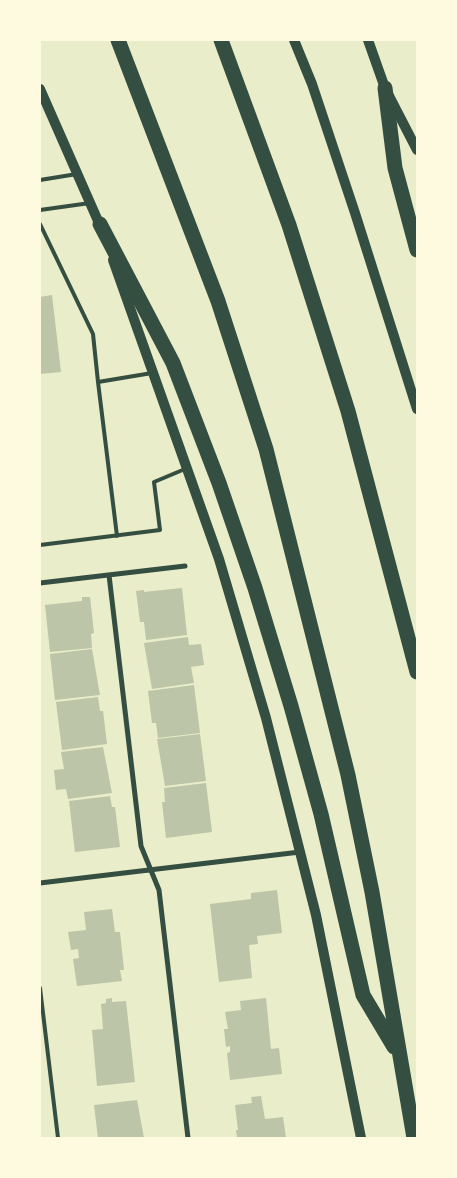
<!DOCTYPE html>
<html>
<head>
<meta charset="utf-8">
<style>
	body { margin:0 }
	#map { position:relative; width:457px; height:1178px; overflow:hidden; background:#e9edc9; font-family:"Roboto Condensed",sans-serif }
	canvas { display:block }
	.frame { position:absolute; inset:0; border:41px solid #fefae0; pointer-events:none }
</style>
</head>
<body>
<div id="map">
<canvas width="457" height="1178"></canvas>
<div class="frame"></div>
</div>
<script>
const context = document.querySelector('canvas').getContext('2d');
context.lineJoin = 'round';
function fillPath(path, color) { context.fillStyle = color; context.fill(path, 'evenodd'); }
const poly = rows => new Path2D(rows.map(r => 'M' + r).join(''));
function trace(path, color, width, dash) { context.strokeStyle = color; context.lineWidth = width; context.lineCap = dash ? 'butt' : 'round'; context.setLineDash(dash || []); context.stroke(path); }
const building = poly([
	[52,295,61,372,40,374,40,297],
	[182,588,187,635,146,640,144,622,140,622,136,591,144,590,144,592],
	[82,597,90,597,94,633,91,634,92,648,50,652,45,605,82,601],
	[188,637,189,645,201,644,204,665,191,667,194,683,152,689,144,643],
	[92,649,100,695,55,700,50,654],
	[194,685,200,733,158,738,156,723,152,723,148,691],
	[98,697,100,711,103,711,107,744,62,750,56,702],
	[200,734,206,781,165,786,157,739],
	[103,747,112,793,68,799,66,789,56,790,54,770,64,769,61,752],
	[206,783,212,832,166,838,162,802,165,802,164,788],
	[110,796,112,807,115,807,120,847,75,852,69,801],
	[277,890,282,933,257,936,258,944,249,945,252,978,219,982,210,904,251,899,251,893],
	[112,909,115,932,120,932,124,970,120,970,122,981,77,986,73,959,79,958,78,949,71,950,68,932,86,930,84,912],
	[112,998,112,1002,126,1001,135,1082,97,1086,92,1030,103,1029,101,1004,106,1003,106,999],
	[266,998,271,1049,279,1048,282,1074,230,1080,227,1053,230,1052,230,1046,226,1047,224,1029,228,1029,225,1012,241,1010,240,1001],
	[261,1096,265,1119,283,1117,286,1138,237,1138,236,1130,238,1130,235,1105,252,1103,251,1097],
	[137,1100,144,1138,98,1138,94,1105]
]);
const service = poly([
	[40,180,77,174],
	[40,210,90,203],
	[40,224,93,334,98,382,152,373],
	[98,382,117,536],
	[40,545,160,530,154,482,185,469],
	[40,988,58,1138]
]);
const minor = poly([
	[109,575,141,846,159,890,188,1138],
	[40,583,185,566],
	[40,883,300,852]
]);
const secondary = poly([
	[294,40,312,84,355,213,417,409],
	[368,40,385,88,417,150],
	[40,89,102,230],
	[113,260,219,559,266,718,316,915,361,1138]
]);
const motorway = poly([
	[118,40,218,301,266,449,348,775,372,892,414,1138],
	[221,40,289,225,348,411,417,672],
	[385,88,395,168,417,250],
	[100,224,173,363,219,483,255,588,291,706,321,814,363,995,394,1047]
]);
fillPath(building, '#bcc5a7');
trace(service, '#344e41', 4);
trace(minor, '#344e41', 5);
trace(secondary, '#344e41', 10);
trace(motorway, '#344e41', 15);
</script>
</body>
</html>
